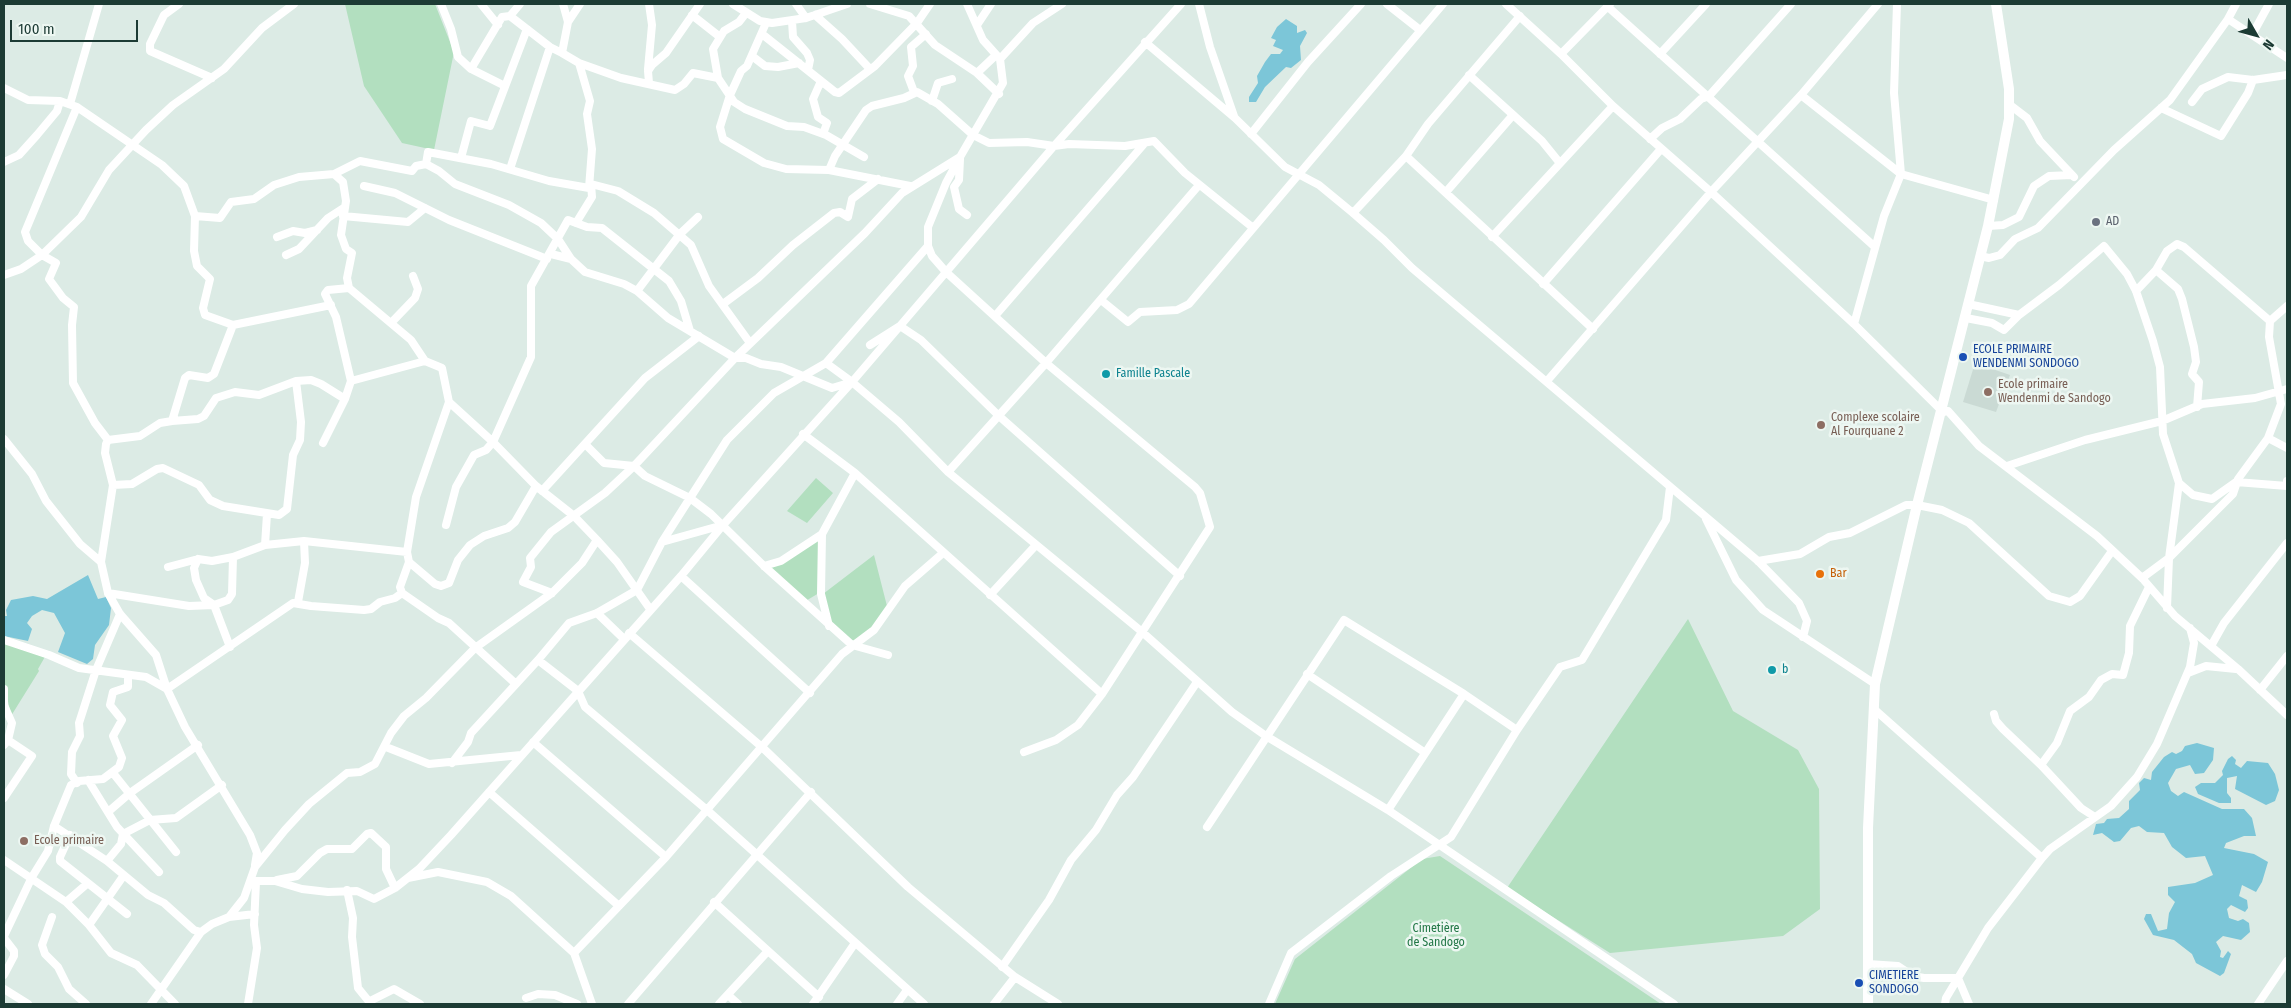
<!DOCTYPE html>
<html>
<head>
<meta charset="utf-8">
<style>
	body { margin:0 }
	#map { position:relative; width:2291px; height:1008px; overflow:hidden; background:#dcebe5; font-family:"Fira Sans Condensed",sans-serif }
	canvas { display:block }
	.frame { position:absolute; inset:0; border:5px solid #1c3b34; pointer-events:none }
	.north { position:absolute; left:2231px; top:10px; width:50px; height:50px; -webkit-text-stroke:4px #edf7f2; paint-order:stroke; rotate:128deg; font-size:14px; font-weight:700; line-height:20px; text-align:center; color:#1c3b34 }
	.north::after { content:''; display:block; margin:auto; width:18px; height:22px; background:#1c3b34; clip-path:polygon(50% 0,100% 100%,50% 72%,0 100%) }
	.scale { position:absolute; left:10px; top:20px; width:128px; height:22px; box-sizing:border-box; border:2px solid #1c3b34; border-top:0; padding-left:6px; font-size:15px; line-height:18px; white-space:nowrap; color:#1c3b34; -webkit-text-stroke:4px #edf7f2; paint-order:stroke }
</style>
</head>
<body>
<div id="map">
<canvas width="2291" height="1008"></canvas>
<div class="frame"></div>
<div class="north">N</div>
<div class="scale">100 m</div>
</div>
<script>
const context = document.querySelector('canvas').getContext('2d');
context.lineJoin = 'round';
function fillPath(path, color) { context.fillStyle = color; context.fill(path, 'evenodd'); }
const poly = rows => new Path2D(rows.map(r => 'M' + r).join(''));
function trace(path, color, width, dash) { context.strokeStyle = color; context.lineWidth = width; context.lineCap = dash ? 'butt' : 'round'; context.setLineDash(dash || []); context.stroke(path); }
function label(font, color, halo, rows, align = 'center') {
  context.font = font + ' "Fira Sans Condensed",sans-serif'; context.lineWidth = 5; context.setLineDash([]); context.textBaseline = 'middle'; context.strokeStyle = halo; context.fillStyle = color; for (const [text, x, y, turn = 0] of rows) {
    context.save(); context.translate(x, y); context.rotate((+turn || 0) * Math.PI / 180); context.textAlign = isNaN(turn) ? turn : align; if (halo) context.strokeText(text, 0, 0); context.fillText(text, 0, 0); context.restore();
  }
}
const built = poly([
	[1975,363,2010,375,1996,412,1963,402]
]);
const green = poly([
	[345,4,435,4,454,52,434,150,402,143,364,86],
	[816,478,833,493,807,523,787,511],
	[821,536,819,593,804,602,767,567],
	[874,555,888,610,872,629,852,643,831,626,823,594],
	[1688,619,1733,711,1798,750,1819,789,1820,909,1783,936,1610,953,1507,888],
	[4,641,46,655,38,669,39,671,11,716,4,681],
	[1440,856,1661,1004,1275,1004,1295,959,1422,859]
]);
const water = poly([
	[1286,19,1297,26,1297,33,1305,30,1307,33,1300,46,1301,60,1291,68,1286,67,1265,87,1256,102,1249,102,1249,97,1258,83,1257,76,1265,62,1271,54,1280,54,1283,50,1273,46,1276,40,1271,38,1277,27],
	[88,575,98,599,106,597,111,608,109,625,95,645,93,659,87,664,58,652,65,633,54,613,42,610,32,616,27,623,32,629,28,641,4,636,4,616,7,616,6,610,11,600,33,596,47,599],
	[2197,743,2214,748,2213,760,2204,773,2195,774,2190,765,2176,769,2168,783,2171,791,2178,796,2184,792,2222,809,2244,809,2252,818,2256,836,2244,836,2226,843,2224,848,2254,854,2268,862,2262,882,2256,892,2242,885,2239,896,2247,900,2248,908,2245,912,2231,905,2227,909,2229,918,2238,921,2243,919,2249,923,2250,932,2241,940,2223,936,2216,942,2221,951,2220,957,2223,958,2228,951,2231,954,2224,973,2220,976,2196,963,2192,954,2174,940,2153,935,2144,919,2146,914,2151,914,2158,931,2167,929,2169,913,2175,902,2168,895,2168,887,2195,883,2213,875,2205,856,2186,858,2172,847,2164,833,2147,832,2139,826,2131,828,2120,841,2114,842,2102,833,2093,835,2096,824,2104,823,2107,819,2119,818,2129,809,2129,801,2140,790,2139,783,2144,778,2151,780,2152,772,2164,757,2172,752,2176,754,2182,751,2185,746],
	[2232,756,2236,760,2235,764,2241,768,2247,761,2268,763,2275,774,2279,790,2275,801,2266,805,2235,789,2237,776,2227,778,2227,793,2231,798,2231,803,2219,803,2198,794,2195,787,2201,783,2215,783,2223,775,2222,771,2228,759]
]);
const minor = poly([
	[179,4,164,15,150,44,150,51,212,78],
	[441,4,451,29,458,57,471,69,505,86],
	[481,4,498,25],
	[563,4,568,22,562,53,579,63,621,78,675,90,684,84,693,73,718,78,734,102,745,109,787,126,804,127,826,135,864,157],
	[733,4,760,21,772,23,806,18,847,4],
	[796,4,806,18],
	[870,4,909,16,935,45,977,73,999,94],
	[1199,4,1210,47,1234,116],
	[1387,4,1420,30],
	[1506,4,1561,54,1613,106,1711,192,1854,324,1943,412,1948,411,1979,446,2097,536,2142,578,2175,616,2238,669,2287,715],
	[1607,6,1875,247],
	[692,15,720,37],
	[815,15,842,39,870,69],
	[510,16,520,4],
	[2228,19,2236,4],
	[792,21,793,37,807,53,810,60,808,70],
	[568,22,580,4],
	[766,23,747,66,741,71,730,95,720,127,723,139,764,163,786,169,829,170,910,186],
	[977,25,991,4],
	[762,34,835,92,839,93,875,66,917,23,930,4],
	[2252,35,2287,58],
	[1145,42,1235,118,1285,167,1319,185,1353,213,1384,240,1412,268,1758,561,1799,603,1807,621,1803,637],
	[1561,54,1610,4],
	[1660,54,1706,4],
	[752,56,765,66,778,67,799,63],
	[1000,59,1033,23,1062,4],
	[579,63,590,101,587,114,592,149,589,188],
	[471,69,502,17,510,16,550,47,562,53],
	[648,69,652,25,649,4],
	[977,73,996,55],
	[1469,75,1542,141,1559,162],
	[718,78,713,49,724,31,739,22,746,13],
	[821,81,813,99,818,117,827,123,823,134],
	[649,83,648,71,652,65,666,53,700,4],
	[4,88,28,100,60,101,77,107,162,165,184,186,195,216,194,251,197,266,210,279,203,308,205,315,233,325,214,374,208,378,189,375,185,378,172,421,160,423,140,436,108,440,106,444,105,453,113,485,101,562],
	[914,92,908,76,913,66,911,47,926,34],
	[1801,95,1901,174,1894,93,1897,4],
	[932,101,938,83,952,79],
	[2192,102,2202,89,2228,77,2253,80,2287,75],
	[70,104,99,4],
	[2010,105,2027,118,2040,141,2074,177],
	[77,107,25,232,28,241,42,255,56,263,49,279,63,298,74,307,72,325,73,383,95,423,108,440],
	[2161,108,2221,136,2248,93,2253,80],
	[1251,134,1308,62,1361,4],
	[1650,139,1662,128,1680,119,1701,99,1709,96,1791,4],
	[1406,156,1593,329],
	[461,158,471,121,490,126,527,29],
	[959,159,946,183,928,227,928,246,932,256,946,272,1046,363,1195,487,1200,493,1210,527,1102,694,1078,725,1056,740,1024,752],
	[960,159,959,180,954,187,959,209,967,215],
	[4,162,19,155,37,135,57,111,60,101],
	[426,164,439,171,455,184,509,205,541,223,558,239,571,259],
	[510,169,550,47],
	[829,170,835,156,866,110,872,106,904,98,917,92,938,104,973,135,989,143,1027,142,1054,146,1069,144,1125,146,1154,141,1185,173,1252,227],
	[334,174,343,182,346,201,341,235,346,249,352,253,347,278,349,288,411,340,425,361,442,368,449,402,493,442,536,486,574,516,597,540,617,562,650,609],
	[364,186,395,193,449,220,547,259],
	[1446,192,1513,115],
	[1353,213,1406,156,1428,124,1520,16],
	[195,216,220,218,231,202,254,199,274,185,299,177,334,174,360,161,412,171,416,166,426,164,428,152,491,164,549,181,589,188,591,184,618,191,654,213,691,245,709,286,750,343],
	[343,216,408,222,425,208],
	[576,223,592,197,591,184],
	[1988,226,2003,225,2019,217,2034,186,2049,176,2072,175],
	[277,237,293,231,305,233,317,230],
	[1492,237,1613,106],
	[551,254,571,259,585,272,624,284,637,291,668,318,735,358,746,358,761,364,781,367,832,388,852,382,899,422,948,472,1141,631,1232,712,1266,736,1388,810,1674,1004],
	[286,255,299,249,328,218,345,207],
	[1980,256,1989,258,2000,255,2015,239,2038,228,2114,150,2170,100,2228,19,2252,35,2269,4],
	[2156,270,2178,289,2182,299,2194,347,2196,362,2192,374,2199,382,2197,407],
	[4,275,21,269,42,255,81,217,109,170,146,130,173,105,224,69,262,28,294,4],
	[1543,284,1661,149],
	[637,291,680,234,698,217],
	[2136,291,2156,270,2167,251,2177,244,2184,247,2270,321],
	[1101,300,1128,322,1140,312,1177,310,1189,304,1443,4],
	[723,304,758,278,793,245,834,213,840,212,848,217,852,199,878,179],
	[1968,304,2019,315,2059,285,2104,246,2127,274,2136,291,2153,341,2160,367,2163,434,2179,483,2169,558,2167,608],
	[995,316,1144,144],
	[1966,318,1992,323,2004,330,2019,315],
	[391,323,415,298,418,289,413,276],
	[1854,324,1884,216,1901,174,1994,200],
	[233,325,331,305],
	[870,345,900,326,921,340,999,416,1180,576],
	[826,363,852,382],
	[351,381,425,361],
	[1547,381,1711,192,1801,95,1878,4],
	[172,421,198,419,204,416,216,398,235,392,259,395,296,381,311,380,321,384,345,399,351,381,336,317,325,294,328,290,349,288],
	[803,434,855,473,1102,694],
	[2268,438,2287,448],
	[4,439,32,474,46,501,80,544,101,562,108,593,120,614,156,655,167,689,185,727,250,835,257,853,255,865],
	[323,443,345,399],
	[586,445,604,463,634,466,645,476,690,498,711,514,764,566,852,645,888,655],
	[2007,466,2085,440,2162,421,2202,404,2255,398,2287,389],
	[948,472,1046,363,1199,185],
	[2179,483,2193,495,2212,499,2236,482,2287,486,2287,481],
	[113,485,132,484,157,469,163,468,199,485,210,500,223,506,279,515,287,509,293,455,300,440,301,422,296,381],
	[542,491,645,378,699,336],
	[1706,519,1736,580,1763,610,1875,684],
	[446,525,456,487,474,455,486,450,493,442,531,357,531,286,568,220,587,227,602,228,669,281,681,301,690,331],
	[822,534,821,594,829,626],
	[662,542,723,525,852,382,1054,146,1181,4],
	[265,545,267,514],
	[407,552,416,497,449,402],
	[198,559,194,568,196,580,204,598,214,605,230,647],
	[1758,561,1800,554,1829,537,1850,533,1906,505,1917,505,1942,510,1969,523,2049,596,2070,602,2080,596,2112,551],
	[409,562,435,584,441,586,449,583,458,560,470,545,484,536,508,528,515,522,536,486],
	[764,566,781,561,822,534,855,473],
	[168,567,198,559,212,561,233,557,265,545,304,541,407,552,409,562,400,587,402,593,438,618,449,623,516,684],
	[681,576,810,693],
	[2142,578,2169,558,2233,494,2238,479,2268,438,2281,404,2269,337,2270,321,2287,306],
	[108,593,189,606,214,605,228,600,232,594,233,557],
	[552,593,523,582,531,567,530,558,551,532,605,493,634,466,735,358,865,233,902,193,960,157,1003,83,1000,59,983,40,967,4],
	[990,595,1036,545],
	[298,602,305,563,304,541],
	[597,613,624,639],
	[629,633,763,748,908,887,1015,977,1058,1004],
	[4,640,49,655,79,668,146,677,167,689,293,603,311,606,364,610,371,609,380,602,395,598,402,593],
	[2211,646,2224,623,2287,543],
	[538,660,578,691,585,707,707,810,924,1004],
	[2188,673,2206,666,2236,669],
	[1307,674,1424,752],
	[4,689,4,705,12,723,8,740,4,745],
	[2260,690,2287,656],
	[1874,709,2042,858],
	[1994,714,1996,721,2003,729,2041,765,2081,808,2095,817],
	[533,742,666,857],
	[386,747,429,764,521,755],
	[452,763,468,742,471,733,538,660,569,623,597,613,637,590,662,542,727,440,774,393,826,363,928,246],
	[2041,765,2057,743,2070,711,2089,697,2101,680,2112,674,2123,675,2129,653,2130,626,2149,587],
	[113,773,176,852],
	[88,780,117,827,159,872],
	[77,783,71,774,72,752,80,736,79,723,96,670,120,614],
	[489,792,619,906],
	[4,798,32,756,8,740],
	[1388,810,1464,694],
	[108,812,130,793,198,745],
	[54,826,107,861,148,895,164,903,194,930,201,932],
	[1207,827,1344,620,1464,694,1517,730],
	[70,835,60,857,60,861,127,914],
	[4,860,66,902,89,925,111,953,137,965,175,1004],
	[107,861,121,844,123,834,150,820,176,818,222,785],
	[408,878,438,872,487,882,511,896,574,953,592,1004],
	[277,880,297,876,320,853,327,849,352,849,367,834,371,833,386,847,386,869,395,888],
	[251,881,275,881,302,889,328,892,357,891,374,899,395,888,419,869,451,835,681,576,723,525],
	[347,890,353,918,352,937,358,988,371,1004],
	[66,902,88,883],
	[714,902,819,997],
	[52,917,42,945,45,954,58,967,69,989,86,1004],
	[229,917,255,914],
	[89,925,124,875],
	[4,936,32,877,48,851,54,826,71,785,79,781,103,779,119,767,122,758,113,736,122,720,110,705,113,692,128,687,128,675],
	[4,938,14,951,14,956,4,975],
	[574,953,666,857,842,654,874,630,905,586,943,553],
	[1868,964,1898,966,1913,976,1924,978,1958,978,1969,1004],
	[1002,967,1049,900,1071,860,1096,830,1117,795,1133,777,1197,682],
	[4,989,28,1004],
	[728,995,738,1004],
	[526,998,538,994,555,995,577,1004],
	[370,1001,394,989,420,1004],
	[151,1004,201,932,212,924,229,917,244,898,255,867,285,830,309,804,347,773,360,772,375,764,391,733,404,716,426,698,475,648,552,593,582,563,597,540],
	[248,1004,257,948,254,925,256,882],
	[628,1004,811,792],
	[719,1004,768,951],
	[813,1004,855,943],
	[897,1004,907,990],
	[994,1004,1015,977],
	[1269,1004,1291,953,1391,876,1451,837,1517,730,1560,667,1582,660,1666,520,1670,487],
	[1945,1004,1946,998,1988,928,2042,858,2050,849,2111,806,2137,777,2157,744,2190,667,2194,643,2190,628],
	[2258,1004,2287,961]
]);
const tertiary = poly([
	[1868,1004,1868,828,1875,684,1917,505,1988,226,2009,119,2009,89,1996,4]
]);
const markers = [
	[2096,222,5,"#6b7280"],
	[1963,357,5,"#1a4fb4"],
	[1106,374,5,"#0f9aa8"],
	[1988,392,5,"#8d6e63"],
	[1821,425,5,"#8d6e63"],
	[1820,574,5,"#e8710a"],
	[1772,670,5,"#0f9aa8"],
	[24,841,5,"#8d6e63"],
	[1859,983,5,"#1a4fb4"]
];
const worshipNames = [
	["AD",2106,222]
];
const transitNames = [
	["ECOLE PRIMAIRE",1973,350],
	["WENDENMI SONDOGO",1973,364],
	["CIMETIERE",1869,976],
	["SONDOGO",1869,990]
];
const cultureNames = [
	["Famille Pascale",1116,374],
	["b",1782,670]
];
const educationNames = [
	["Ecole primaire",1998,385],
	["Wendenmi de Sandogo",1998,399],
	["Complexe scolaire",1831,418],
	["Al Fourquane 2",1831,432],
	["Ecole primaire",34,841]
];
const foodNames = [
	["Bar",1830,574]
];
const parkNames = [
	["Cimetière",1436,929],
	["de Sandogo",1436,943]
];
fillPath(built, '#cadad4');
fillPath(green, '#b2dfbf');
fillPath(water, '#7cc6d8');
trace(minor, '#fff', 8);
trace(tertiary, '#fff', 10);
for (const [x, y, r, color] of markers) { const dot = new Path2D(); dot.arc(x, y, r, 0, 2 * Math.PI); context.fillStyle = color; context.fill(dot); trace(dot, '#edf7f2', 2); }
label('12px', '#5b616d', '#edf7f2', worshipNames, 'left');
label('12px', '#164399', '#edf7f2', transitNames, 'left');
label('12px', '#0d838f', '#edf7f2', cultureNames, 'left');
label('12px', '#785e54', '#edf7f2', educationNames, 'left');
label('12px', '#c56008', '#edf7f2', foodNames, 'left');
label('12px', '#227746', '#edf7f2', parkNames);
</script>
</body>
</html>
